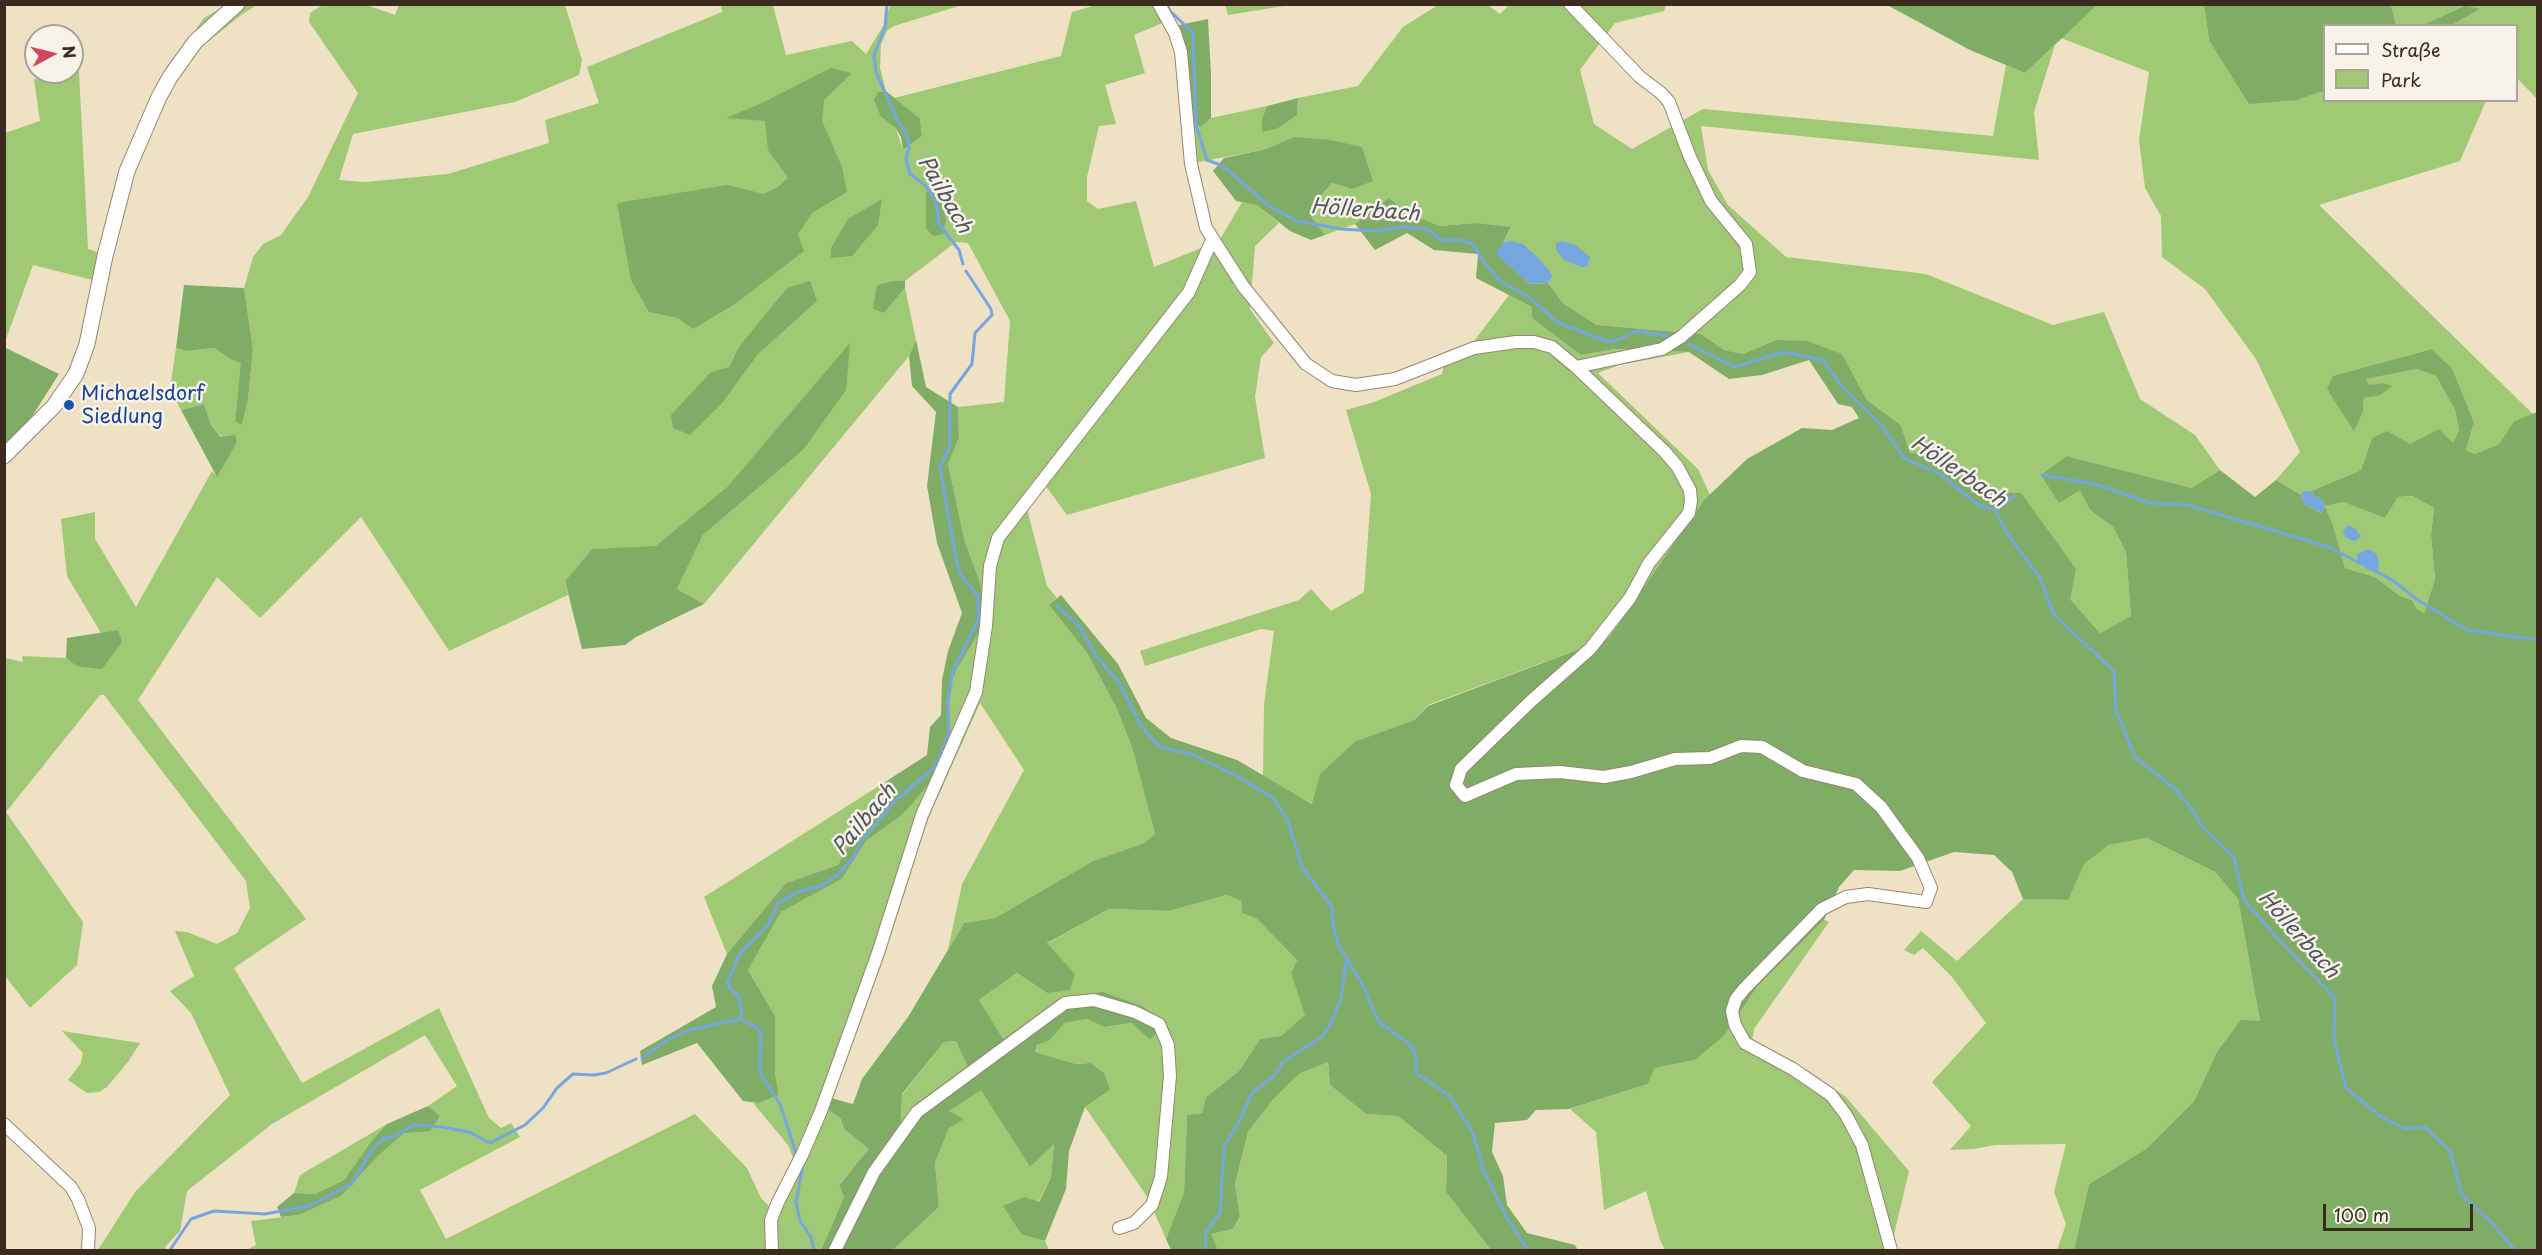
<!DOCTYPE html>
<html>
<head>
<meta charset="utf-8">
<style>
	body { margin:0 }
	#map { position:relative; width:2542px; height:1255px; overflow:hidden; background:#efe2c4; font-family:"Playpen Sans",sans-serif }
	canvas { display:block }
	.frame { position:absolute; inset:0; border:6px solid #3b2a1e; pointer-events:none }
	.legend { position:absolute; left:2323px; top:24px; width:195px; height:78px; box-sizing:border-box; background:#f7f3e8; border:2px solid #aca397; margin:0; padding:8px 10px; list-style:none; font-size:18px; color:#3b2a1e }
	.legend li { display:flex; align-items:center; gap:12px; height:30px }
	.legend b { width:30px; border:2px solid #aca397 }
	.north { position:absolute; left:24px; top:24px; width:60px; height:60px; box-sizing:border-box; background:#f7f3e8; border:2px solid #aca397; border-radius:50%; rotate:83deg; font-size:16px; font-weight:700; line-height:24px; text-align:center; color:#3b2a1e }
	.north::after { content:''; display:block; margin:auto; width:21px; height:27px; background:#d1495b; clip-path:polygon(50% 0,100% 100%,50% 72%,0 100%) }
	.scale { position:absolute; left:2323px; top:1204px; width:150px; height:27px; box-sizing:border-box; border:3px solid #3b2a1e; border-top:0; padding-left:8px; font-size:18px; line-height:21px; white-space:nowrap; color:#3b2a1e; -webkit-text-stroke:4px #f7f3e8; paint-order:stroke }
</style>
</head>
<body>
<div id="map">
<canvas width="2542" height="1255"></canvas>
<div class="frame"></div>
<ul class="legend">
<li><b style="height:8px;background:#fff"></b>Straße</li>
<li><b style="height:16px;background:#9fc975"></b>Park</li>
</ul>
<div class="north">N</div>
<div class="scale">100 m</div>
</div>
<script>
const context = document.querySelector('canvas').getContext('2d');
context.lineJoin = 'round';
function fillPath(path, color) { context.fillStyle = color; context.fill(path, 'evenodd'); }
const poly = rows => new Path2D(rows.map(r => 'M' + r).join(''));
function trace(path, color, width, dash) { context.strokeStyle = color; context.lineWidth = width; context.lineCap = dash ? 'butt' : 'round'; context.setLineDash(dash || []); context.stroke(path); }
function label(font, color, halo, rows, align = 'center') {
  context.font = font + ' "Playpen Sans",sans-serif'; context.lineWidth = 5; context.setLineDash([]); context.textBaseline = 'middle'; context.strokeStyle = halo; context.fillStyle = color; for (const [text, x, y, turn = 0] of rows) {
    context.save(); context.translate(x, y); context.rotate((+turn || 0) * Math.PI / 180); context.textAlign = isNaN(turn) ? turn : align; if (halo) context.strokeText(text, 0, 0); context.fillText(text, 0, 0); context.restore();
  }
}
const green = poly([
	[324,4,367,5,395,15,399,5,565,5,582,60,579,75,515,102,353,134,339,180,365,182,448,174,549,143,545,120,599,103,587,67,722,12,721,5,773,5,786,55,852,41,866,54,885,23,890,5,962,5,894,26,887,31,881,44,880,68,886,91,878,92,881,117,895,126,903,150,922,136,920,120,894,98,1061,56,1072,12,1096,5,1166,5,1174,18,1134,35,1145,73,1105,85,1116,124,1099,126,1087,177,1087,201,1098,209,1136,201,1154,267,1219,241,1242,202,1257,205,1279,223,1255,246,1250,309,1274,343,1261,357,1255,397,1265,458,1067,515,1045,485,1026,505,1047,586,1057,598,1049,605,1087,653,1116,707,1132,747,1155,834,1144,843,1093,861,995,918,964,923,948,950,962,884,1024,770,980,703,917,844,831,1098,844,1129,870,1149,839,1184,844,1197,821,1250,247,1250,256,1245,251,1221,299,1215,341,1196,378,1156,404,1133,440,1117,428,1106,457,1086,425,1035,272,1124,187,1191,180,1231,165,1247,166,1250,98,1250,135,1192,230,1095,191,1013,170,991,194,976,175,931,187,932,217,944,237,933,250,908,246,881,104,695,100,695,6,812,83,922,77,965,30,1008,5,976,5,658,23,662,22,656,66,658,76,666,118,630,101,633,67,576,61,519,95,512,95,539,136,607,212,471,217,476,222,437,211,425,204,404,181,410,170,389,176,348,186,351,214,348,230,359,242,363,235,422,242,425,248,400,253,349,244,288,253,257,263,244,281,235,308,197,358,93,309,22,310,13],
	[926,192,943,234,926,212],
	[956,242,968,243,1010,321,1004,402,958,407,959,438,948,464,965,542,980,582,958,667,948,692,949,738,902,815,866,841,842,879,781,912,748,970,775,1016,775,1072,779,1095,759,1103,753,1103,788,1145,794,1160,769,1206,761,1198,747,1168,695,1114,446,1239,420,1190,520,1137,511,1123,501,1128,489,1118,439,1008,302,1083,234,968,306,919,138,700,217,577,260,618,361,517,449,651,568,595,565,581,592,549,656,547,727,487,850,344,803,450,703,535,677,589,704,604,909,356,916,340,905,288,884,313,894,281,905,281],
	[226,5,257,5,241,15,209,41,196,29,204,18],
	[1225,5,1225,4,1290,5,1228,15],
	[1438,5,1488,5,1500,14,1509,5,1666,5,1664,11,1615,23,1580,70,1594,124,1632,149,1703,109,1993,136,2006,65,2025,73,2055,45,2034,112,2039,160,1701,126,1708,170,1728,205,1786,257,1926,274,2053,325,2104,312,2140,399,2195,435,2220,470,2192,488,2067,456,2090,510,2113,527,2126,552,2131,616,2100,633,2070,599,2021,493,1982,491,1950,469,1934,454,1910,453,1901,425,1867,400,1842,354,1776,340,1743,354,1724,350,1701,334,1597,325,1563,303,1548,283,1553,274,1510,241,1503,242,1511,228,1475,223,1440,226,1410,214,1389,198,1355,224,1325,235,1311,216,1317,200,1332,183,1352,189,1293,137,1266,149,1194,163,1191,123,1201,127,1211,118,1267,106,1262,119,1262,132,1277,129,1297,115,1298,98,1358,86,1403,27],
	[2097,5,2204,5,2209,40,2297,100,2324,91,2324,100,2486,101,2460,161,2319,205,2533,414,2514,421,2499,444,2475,454,2466,450,2474,422,2452,368,2430,349,2334,376,2363,411,2364,398,2380,396,2383,383,2368,386,2365,379,2417,369,2436,376,2455,410,2459,430,2453,444,2410,444,2372,438,2361,470,2301,495,2276,480,2300,452,2256,359,2205,289,2162,257,2161,216,2145,188,2139,140,2149,72,2061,38],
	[2391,5,2537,5,2537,99,2517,78,2516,26,2452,25,2480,9,2466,5,2423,25,2396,25],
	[79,71,88,249,97,252,93,280,33,265,5,342,5,133,40,121,34,79],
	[1509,295,1532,307,1581,355,1615,349,1689,352,1619,365,1598,373,1698,469,1710,495,1703,501,1609,638,1428,705,1414,720,1356,741,1313,804,1263,776,1264,704,1274,631,1261,629,1145,666,1140,651,1299,600,1311,589,1331,611,1364,592,1371,494,1346,410,1374,402,1442,374,1447,351,1474,341],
	[2414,496,2434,508,2431,535,2435,579,2424,615,2417,609,2412,600,2400,596,2375,577,2345,568,2333,525,2325,506,2343,502,2385,518,2398,497],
	[885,782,892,790,885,803,854,835,838,865,786,883,727,954,704,897],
	[2147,838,2215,872,2238,899,2260,1021,2217,1052,2194,1101,2146,1149,2089,1184,2074,1250,2057,1250,2066,1224,2054,1192,2066,1144,1995,1145,1974,1149,1950,1150,1971,1126,1932,1082,1986,1023,1952,977,1923,948,1914,955,1904,950,1921,931,1957,961,2023,899,2067,900,2083,864,2109,845],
	[1227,895,1241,901,1242,913,1257,919,1297,960,1291,973,1306,1015,1281,1036,1260,1039,1239,1071,1206,1097,1202,1113,1187,1115,1184,1192,1166,1239,1148,1198,1085,1107,1110,1090,1090,1063,1076,1064,1035,1052,1037,1045,1049,1041,1065,1023,1087,1019,1104,1027,1133,1023,1150,1040,1166,1023,1065,997,1003,1040,979,1000,1017,973,1047,993,1075,974,1046,944,1109,909,1169,911],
	[1824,920,1829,922,1754,1029,1752,1041,1809,1071,1846,1097,1909,1171,1892,1243,1896,1250,1665,1250,1660,1240,1646,1191,1604,1210,1596,1132,1570,1109,1648,1084,1655,1068,1695,1060,1724,1036,1757,987],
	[62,1031,140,1043,128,1062,107,1087,99,1092,87,1093,68,1080,81,1063,83,1053],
	[956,1041,969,1070,901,1123,902,1095,944,1042],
	[1328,1062,1330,1085,1366,1114,1398,1116,1447,1156,1446,1192,1491,1250,1218,1250,1210,1234,1233,1229,1240,1218,1235,1184,1248,1132,1272,1101,1299,1074],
	[981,1089,1030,1167,1054,1143,1051,1177,1021,1235,1045,1241,1049,1250,893,1250,939,1207,935,1163,949,1128,949,1111],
	[387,1124,373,1139,344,1180,315,1194,294,1193,300,1175]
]);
const forest = poly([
	[1887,5,2097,5,2025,73,1970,50],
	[2204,5,2391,5,2396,25,2324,26,2324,91,2297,100,2249,104,2209,40],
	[2466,5,2480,9,2452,25,2423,25],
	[1208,19,1211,74,1211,118,1201,127,1191,123,1184,44,1179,25],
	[831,68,852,73,824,100,822,121,842,167,847,192,812,213,798,234,804,251,735,304,693,329,678,318,649,312,631,280,617,203,727,185,764,194,778,187,788,178,768,150,765,121,726,118,760,104],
	[886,91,920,119,922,136,903,150,901,137,895,127,881,117,874,100,878,92],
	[1298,98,1297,115,1277,129,1262,132,1262,119,1267,106],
	[1293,137,1330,140,1362,147,1373,181,1352,189,1332,183,1317,200,1311,216,1325,235,1311,240,1290,231,1257,205,1236,201,1213,171,1224,158,1266,149],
	[933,191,943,205,946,220,943,234,933,236,926,228,926,192],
	[1389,198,1410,214,1440,226,1475,223,1511,227,1497,254,1530,284,1548,283,1563,303,1597,325,1701,334,1724,350,1743,354,1776,340,1807,341,1842,354,1867,400,1901,425,1910,453,1934,454,1950,469,1982,491,2021,493,2076,569,2070,599,2100,633,2131,616,2126,552,2113,527,2090,510,2080,490,2059,503,2041,475,2067,456,2192,488,2220,470,2255,497,2276,480,2301,495,2305,504,2321,513,2325,506,2321,498,2315,497,2311,491,2361,470,2372,438,2387,431,2410,444,2439,429,2453,443,2459,430,2455,410,2436,376,2417,369,2366,379,2369,385,2383,383,2392,386,2379,396,2364,398,2363,411,2354,431,2327,389,2333,376,2431,349,2452,368,2474,422,2466,450,2475,454,2499,444,2514,421,2537,412,2537,1250,2074,1250,2089,1184,2146,1149,2194,1101,2217,1052,2241,1020,2260,1021,2238,899,2215,872,2147,838,2109,845,2084,864,2068,900,2023,899,2012,872,1994,855,1954,852,1900,871,1854,870,1839,887,1824,920,1757,987,1724,1036,1695,1060,1655,1068,1648,1084,1569,1109,1536,1110,1527,1120,1495,1123,1492,1152,1503,1176,1507,1205,1527,1233,1575,1245,1578,1250,1491,1250,1446,1192,1447,1156,1398,1116,1366,1114,1330,1085,1328,1062,1299,1074,1272,1101,1248,1132,1235,1184,1240,1217,1233,1229,1211,1234,1218,1250,1171,1250,1166,1239,1184,1192,1187,1115,1202,1113,1206,1097,1239,1071,1260,1039,1281,1036,1305,1015,1291,973,1297,960,1257,919,1242,913,1241,901,1227,895,1169,911,1109,909,1047,943,1075,974,1070,990,1047,993,1017,973,979,1000,1003,1039,1065,997,1103,992,1141,1006,1167,1023,1150,1040,1132,1023,1104,1027,1087,1019,1065,1023,1049,1041,1037,1045,1035,1052,1076,1064,1090,1063,1104,1073,1110,1090,1085,1107,1069,1151,1066,1189,1045,1241,1022,1235,1003,1206,1024,1197,1039,1202,1051,1177,1054,1144,1030,1167,981,1090,949,1111,964,1119,949,1128,935,1163,939,1207,893,1250,821,1250,844,1197,839,1185,869,1149,844,1129,840,1118,827,1108,831,1098,853,1104,862,1079,908,1017,964,923,995,918,1093,861,1144,843,1155,834,1132,747,1116,707,1087,653,1049,605,1061,595,1118,664,1146,718,1171,738,1237,760,1312,804,1320,774,1356,741,1414,720,1428,706,1609,638,1703,501,1747,459,1802,428,1832,430,1859,418,1852,407,1838,404,1809,360,1762,375,1729,379,1689,352,1615,349,1581,355,1532,318,1532,307,1476,278,1478,254,1434,250,1407,233,1375,250,1355,224],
	[2413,496,2434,508,2431,535,2435,579,2424,614,2417,609,2412,600,2400,596,2375,577,2345,568,2333,525,2325,506,2343,502,2385,518,2398,497],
	[956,1041,969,1070,901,1122,902,1094,944,1042],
	[882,199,878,225,852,256,831,258,831,248,848,219],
	[810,281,817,301,758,354,722,403,690,435,673,428,671,415,711,372,729,367,739,347,787,288],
	[894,281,905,281,905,288,884,313,873,309,877,285],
	[184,285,244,288,253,349,248,400,242,425,235,422,241,363,230,359,214,348,186,351,176,348],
	[916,340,926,387,958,407,959,438,948,464,965,542,980,582,983,615,977,635,958,667,948,692,949,738,934,778,902,815,866,841,842,879,781,912,748,970,775,1016,775,1072,779,1095,759,1103,743,1101,697,1043,642,1065,640,1051,716,1007,712,986,727,954,786,883,838,865,854,835,885,803,892,791,885,782,927,755,930,727,941,715,942,680,948,651,962,613,937,543,927,486,936,412,912,386,909,356],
	[850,343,846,390,803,450,703,535,677,589,704,604,636,637,625,645,582,649,565,581,592,549,656,546,727,487],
	[4,347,59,374,31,418,5,446],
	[204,404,211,425,221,437,235,435,237,442,217,477,181,410],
	[118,630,122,642,102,669,76,666,66,658,67,638],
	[428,1106,440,1116,430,1131,404,1133,378,1156,341,1196,299,1215,281,1217,277,1207,294,1193,315,1194,344,1180,373,1139,387,1124]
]);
const water = poly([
	[1510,241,1523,244,1538,258,1553,275,1548,283,1530,284,1496,254,1503,242],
	[1561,241,1575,245,1590,257,1587,267,1581,267,1564,260,1556,250,1556,243],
	[2304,491,2311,491,2315,497,2321,498,2325,506,2321,513,2305,504,2301,495],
	[2348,525,2356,529,2361,537,2354,541,2345,537,2343,531],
	[2368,549,2377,554,2379,566,2377,572,2368,570,2357,559,2357,554]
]);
const stream = poly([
	[887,4,885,27,874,55,876,72,897,120,907,135,909,148,906,159,910,174,926,186,936,202,939,224,959,250,963,264],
	[1167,4,1170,11,1193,33,1196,125,1207,160,1223,166,1269,206,1297,221,1341,229,1376,231,1404,227,1427,229,1441,240,1459,240,1473,244,1483,261,1501,282,1529,297,1557,322,1608,342,1620,339,1637,331,1667,336],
	[1689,344,1735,367,1784,352,1823,360,1843,388,1882,426,1904,458,1940,474,1977,504,1995,510,2007,533,2040,578,2054,615,2114,671,2116,711,2135,757,2176,790,2193,811,2203,828,2234,857,2244,900,2280,941,2335,998,2334,1039,2346,1088,2381,1117,2406,1129,2425,1127,2450,1151,2462,1195,2493,1224,2515,1250],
	[2042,475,2095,484,2150,503,2188,505,2329,547,2361,564],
	[1996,510,2014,496],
	[2375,571,2394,581,2416,599,2467,630,2538,640],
	[1057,606,1079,626,1096,656,1118,681,1142,727,1160,747,1191,754,1237,776,1273,798,1288,821,1302,867,1332,907,1333,926,1339,946,1361,982,1379,1022,1408,1043,1415,1052,1416,1073,1450,1096,1473,1133,1483,1169,1507,1218,1528,1250],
	[740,1019,742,1012,739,997,727,984,739,955,769,924,777,904,797,892,822,886,840,873,854,857,860,843,895,801,934,768,946,743,949,731,948,703,952,674,979,618,978,596,960,574,956,559,940,467,950,446,950,394,972,364,975,333,992,315,991,309,966,271],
	[740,1019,756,1027,761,1033,760,1073,780,1104,796,1153],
	[642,1058,669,1039,689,1030,740,1019],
	[803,1165,796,1202,800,1221,811,1237,814,1250],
	[170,1250,191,1219,214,1211,265,1214,309,1206,352,1184,371,1151,383,1139,395,1136,413,1125,442,1127,469,1132,490,1143,525,1125,543,1108,557,1088,573,1074,594,1075,606,1073,636,1059],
	[1206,1250,1206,1232,1220,1213,1224,1146,1238,1124,1252,1093,1274,1076,1283,1062,1323,1036,1332,1021,1341,998,1346,962]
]);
const minor = poly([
	[1159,4,1175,33,1181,52,1191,164,1206,228,1243,286,1306,364,1332,381,1356,385,1395,379,1474,348,1516,342,1534,342,1552,347,1576,367,1664,451,1677,466,1690,490,1691,501,1689,513,1649,563,1630,598,1590,649,1530,702,1461,769,1456,785,1465,796,1516,774,1560,772,1604,777,1631,772,1675,759,1710,758,1741,746,1762,747,1803,771,1856,784,1881,807,1918,858,1931,888,1926,902,1868,894,1846,897,1822,909,1744,989,1736,999,1732,1011,1735,1025,1745,1043,1793,1069,1831,1095,1846,1115,1862,1145,1891,1250],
	[1570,4,1640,77,1661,93,1669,102,1690,157,1711,201,1746,244,1750,272,1740,285,1681,337,1662,349,1576,367],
	[4,1124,71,1187,78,1199,89,1228,88,1250],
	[772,1250,771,1220,778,1202,802,1155,821,1111,878,953,922,815,976,692,986,626,990,566,998,538,1189,292,1212,240],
	[835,1250,874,1172,917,1112,1065,1003,1094,1000,1135,1012,1159,1024,1168,1045,1170,1076,1161,1177,1152,1205,1134,1223,1119,1228]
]);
const major = poly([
	[4,456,54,406,76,374,87,344,105,256,127,171,159,97,170,77,195,42,237,4]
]);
const markers = [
	[69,405,6,"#1a4fb4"]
];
const transitNames = [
	["Michaelsdorf",81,394],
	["Siedlung",81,417]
];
const waterNames = [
	["Pailbach",944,195,60],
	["Höllerbach",1365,211,4],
	["Höllerbach",1958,472,34],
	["Pailbach",865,820,-50],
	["Höllerbach",2298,935,48]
];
fillPath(green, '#9fc975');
fillPath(forest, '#7fad66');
fillPath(water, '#76a6e0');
trace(stream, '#76a6e0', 3);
trace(minor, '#958671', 14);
trace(major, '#958671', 17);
trace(minor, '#fff', 12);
trace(major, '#fff', 15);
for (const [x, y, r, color] of markers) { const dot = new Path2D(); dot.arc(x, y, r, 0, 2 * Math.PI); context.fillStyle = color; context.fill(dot); trace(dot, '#f7f3e8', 2); }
label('20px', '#164399', '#f7f3e8', transitNames, 'left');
label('italic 21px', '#505562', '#f7f3e8', waterNames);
</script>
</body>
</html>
